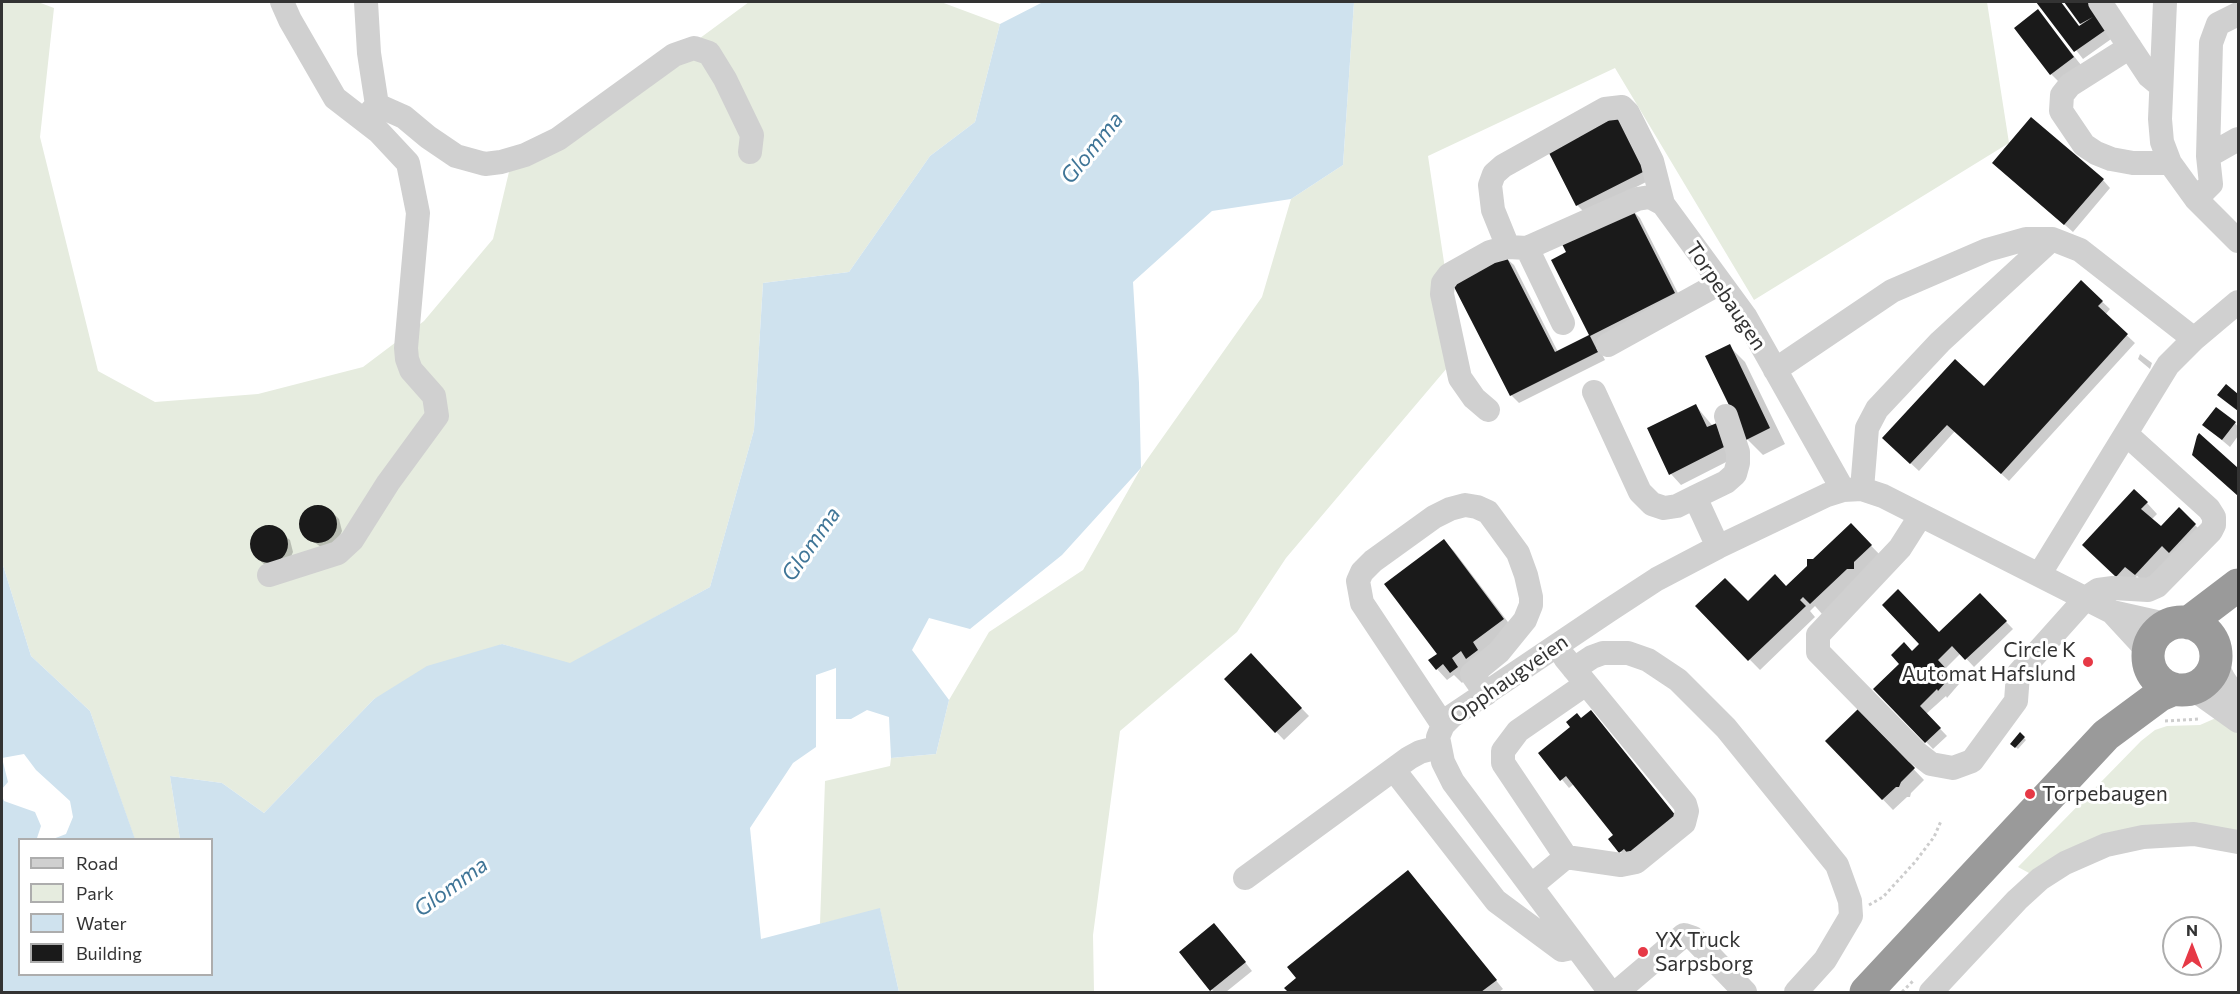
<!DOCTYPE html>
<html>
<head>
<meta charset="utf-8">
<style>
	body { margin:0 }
	#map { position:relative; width:2240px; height:994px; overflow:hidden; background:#fff; font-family:Commissioner,sans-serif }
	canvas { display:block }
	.frame { position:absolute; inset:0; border:3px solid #333; pointer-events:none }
	.legend { position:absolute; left:18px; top:838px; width:195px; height:138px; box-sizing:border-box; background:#fff; border:2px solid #adadad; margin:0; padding:8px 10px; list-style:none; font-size:18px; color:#333 }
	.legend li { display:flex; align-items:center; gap:12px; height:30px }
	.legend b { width:30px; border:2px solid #adadad }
	.north { position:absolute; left:2162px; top:916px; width:60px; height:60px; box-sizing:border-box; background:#fff; border:2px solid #adadad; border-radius:50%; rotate:0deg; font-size:16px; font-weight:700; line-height:24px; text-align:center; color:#333 }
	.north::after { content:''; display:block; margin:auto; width:21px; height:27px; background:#e63946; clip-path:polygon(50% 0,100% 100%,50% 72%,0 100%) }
</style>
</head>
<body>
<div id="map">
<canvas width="2240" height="994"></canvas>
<div class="frame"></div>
<ul class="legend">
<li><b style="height:8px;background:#d0d0d0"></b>Road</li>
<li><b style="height:16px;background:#e6ecdf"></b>Park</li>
<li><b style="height:16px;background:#cfe2ee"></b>Water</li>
<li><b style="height:16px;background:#1a1a1a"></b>Building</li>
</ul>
<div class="north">N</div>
</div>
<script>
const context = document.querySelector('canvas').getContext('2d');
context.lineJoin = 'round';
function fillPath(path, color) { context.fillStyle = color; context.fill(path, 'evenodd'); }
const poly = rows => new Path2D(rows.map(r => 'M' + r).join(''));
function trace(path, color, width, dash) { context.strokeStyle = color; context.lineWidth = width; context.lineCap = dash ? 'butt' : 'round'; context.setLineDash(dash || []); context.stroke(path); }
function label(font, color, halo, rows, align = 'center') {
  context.font = font + ' Commissioner,sans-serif'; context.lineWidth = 6; context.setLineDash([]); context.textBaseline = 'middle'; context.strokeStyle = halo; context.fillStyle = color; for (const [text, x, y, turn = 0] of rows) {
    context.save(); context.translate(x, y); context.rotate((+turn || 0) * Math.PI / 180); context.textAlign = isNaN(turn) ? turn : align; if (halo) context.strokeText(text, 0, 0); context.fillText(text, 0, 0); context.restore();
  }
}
const green = poly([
	[2,2,38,2,54,8,40,137,98,371,155,402,258,394,363,367,424,321,493,239,513,155,635,86,749,2,941,2,1000,24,975,122,930,156,849,272,763,283,754,430,710,587,570,664,502,644,374,699,264,813,222,783,170,776,180,839,135,840,90,711,31,656,2,562],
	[1354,2,1987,2,2009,143,1754,300,1615,68,1428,156,1458,355,1286,558,1237,632,1120,731,1093,935,1094,992,899,992,880,909,820,924,825,781,890,766,891,758,936,754,949,700,989,632,1083,570,1141,468,1262,297,1291,199,1343,165],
	[2216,718,2238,730,2238,842,2143,837,2040,879,2018,867,2141,741,2155,730,2167,726,2200,725]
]);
const water = poly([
	[1043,2,1354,2,1343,165,1291,199,1212,211,1133,282,1139,383,1141,468,1062,555,970,629,929,618,912,650,949,700,936,754,891,758,889,717,867,710,851,719,836,719,836,668,816,675,816,747,793,763,750,828,761,939,880,908,899,992,2,992,2,796,4,801,35,812,41,826,37,838,41,839,20,840,20,974,212,974,212,840,180,839,170,776,222,783,264,813,374,699,427,666,502,644,570,663,710,587,754,430,763,283,849,272,930,156,975,122,1000,24],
	[2,562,31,656,90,711,135,839,53,839,66,834,73,817,70,801,36,770,24,754,2,758,8,782,2,789]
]);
const shadow = poly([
	[2038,2,2061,2,2080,27,2082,25,2066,2,2089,2,2114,37,2083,59],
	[2038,11,2081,65,2059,82,2051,74],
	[1617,118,1652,179,1585,213,1577,205],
	[2002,170,2103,180,2110,188,2073,232],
	[1632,210,1640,218,1682,301,1597,344,1605,360,1519,403,1511,395,1506,258,1514,265,1558,352,1591,335,1568,252],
	[2081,282,2110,309,2105,315,2135,343,2009,481,1955,431,1919,471,1892,446,1984,388],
	[1729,346,1745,362,1785,444,1763,455,1747,439],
	[2140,354,2152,363,2150,369,2138,359],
	[1696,406,1738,456,1681,485,1671,474,1649,429],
	[2235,423,2238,427,2238,436,2230,447,2204,425],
	[2147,503,2157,514,2151,520,2161,529,2179,509,2206,536,2146,585,2137,576,2128,586,2095,556],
	[317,506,329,509,339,519,342,531,337,542,321,547,305,536,300,523,305,511],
	[1851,525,1882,557,1822,614,1815,606,1810,611,1815,617,1760,670,1697,606,1748,603,1786,587],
	[268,526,274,527,290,540,293,552,288,563,266,566,255,556,251,544,256,532],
	[1444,541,1454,551,1514,630,1462,683,1454,675,1447,680,1437,669],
	[1980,595,2013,629,1974,667,1961,653,1945,669,1959,684,1947,698,1946,696,1926,714,1947,736,1933,749,1875,689,1912,653,1939,634],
	[1251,656,1309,716,1284,740,1226,679],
	[1858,711,1924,780,1911,793,1910,797,1907,797,1893,810,1827,741],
	[2020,734,2026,740,2018,749,2012,744],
	[1540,753,1682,825,1628,860,1610,839,1615,835,1574,784,1569,788],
	[1408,872,1503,989,1499,992,1290,992,1287,988],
	[1222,933,1252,971,1226,992,1215,992,1212,990]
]);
const building = poly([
	[2036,2,2061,2,2079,26,2093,17,2080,24,2064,2,2088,2,2107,29,2074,52],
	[2038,9,2074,57,2050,75,2014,28],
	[1617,116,1645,171,1576,206,1548,151],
	[2031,117,2104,179,2064,225,1992,163],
	[1632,208,1675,293,1590,336,1598,352,1510,396,1452,283,1506,256,1555,352,1589,335,1551,260,1566,252,1562,244],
	[2081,280,2103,301,2098,306,2128,334,2001,474,1947,425,1910,464,1882,438,1955,359,1984,386],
	[1730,344,1770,428,1746,440,1705,356],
	[2226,384,2238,394,2238,411,2217,395],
	[1696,404,1707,427,1717,423,1728,445,1669,475,1647,428],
	[2216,407,2236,422,2222,440,2202,425],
	[2199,433,2238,468,2238,496,2192,455,2197,436],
	[2134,489,2148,502,2141,509,2161,526,2179,507,2196,524,2169,553,2162,546,2135,575,2125,567,2116,577,2082,545],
	'299 524a19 19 0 1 1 38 0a19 19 0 1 1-38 0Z',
	[1851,523,1872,545,1854,562,1854,569,1847,569,1810,604,1803,597,1800,600,1806,606,1748,661,1695,606,1725,578,1748,601,1775,574,1786,586,1807,566,1807,559,1813,559],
	'250 544a19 19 0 1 1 38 0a19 19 0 1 1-38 0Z',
	[1444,539,1504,619,1473,642,1478,650,1466,659,1461,651,1452,658,1458,667,1450,673,1443,664,1436,670,1428,660,1437,654,1384,584],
	[1898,589,1939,632,1980,593,2007,621,1965,660,1952,646,1938,660,1952,675,1938,691,1937,689,1920,706,1941,728,1925,743,1873,689,1899,664,1891,655,1904,642,1912,651,1919,644,1882,605],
	[1251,653,1302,708,1275,733,1224,679],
	[1858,709,1915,768,1901,782,1899,787,1896,787,1882,800,1825,741],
	[1591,710,1676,816,1628,854,1624,849,1619,853,1608,839,1613,835,1566,776,1560,781,1538,753,1570,727,1566,722,1577,713,1581,718],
	[2020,732,2025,737,2015,748,2010,744],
	[1408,870,1497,980,1481,992,1288,992,1284,988,1296,978,1287,967],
	[1214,923,1246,962,1210,991,1179,952]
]);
const path = poly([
	[2165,721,2200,719],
	[1869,905,1883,897,1915,862,1934,837,1941,821],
	[1902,992,1913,981]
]);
const minor = poly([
	[366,2,369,53,377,105,367,116],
	[2100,2,2149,76,2161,86],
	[2165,2,2160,119,2162,142,2170,163,2196,199,2238,241],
	[2130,47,2070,85,2062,95,2061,111,2084,145,2096,153,2111,159,2133,163,2170,163],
	[377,105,404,117,428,137,456,156,485,164,501,162,525,155,558,139,674,55,694,48,709,53,725,79,752,135,750,152],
	[2208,156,2238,139],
	[2196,199,2211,184,2208,156,2211,43,2218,24,2238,14],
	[1508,247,1493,210,1490,185,1494,174,1503,166,1605,109,1622,107,1628,113,1652,161,1663,204],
	[1527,248,1563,323],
	[1608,345,1720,283],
	[1775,370,1892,291,1987,250,2026,239,2052,239,2080,250,2194,339],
	[1594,392,1640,492,1652,504,1664,508,1677,506,1695,497,1726,482,1735,474,1738,463,1738,452,1726,416],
	[1488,410,1474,398,1460,378,1442,294,1443,283,1449,275,1490,252,1508,247,1527,248,1637,199,1650,197,1663,204,1745,316,1843,490],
	[1862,489,1867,428,1877,409,1940,342,2052,239],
	[1695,497,1718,547],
	[1921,515,1900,548,1818,635,1818,652,1917,753,1931,764,1953,768,1972,761,2016,701,2018,674,2086,598,2098,590,2113,588,2148,590,2157,586,2211,531,2214,525,2214,517,2209,509,2126,434],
	[269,575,338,553,352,540,388,483,437,416,434,396,411,370,407,359,406,348,418,213,408,163,379,132,335,98,290,20,282,2],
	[2039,575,2168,365,2194,339,2238,302],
	[2112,612,2148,651],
	[1565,658,1685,804,1687,811,1684,823,1636,862,1621,865,1566,857],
	[2215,661,2223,678,2238,701],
	[1574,669,1592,657,1603,653,1628,653,1648,660,1678,680,1726,728,1837,865,1850,901,1851,916,1825,960,1796,992],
	[2190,689,2203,696,2238,721],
	[1443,725,1362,603,1358,581,1362,572,1373,561,1434,517,1450,509,1465,505,1477,507,1488,512,1518,553,1526,575,1531,597,1531,605,1525,620,1499,652,1472,674,1486,694],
	[1394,770,1496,901,1562,950,1576,947],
	[1245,878,1409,758,1420,752,1439,747],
	[1531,886,1566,857,1503,763,1503,751,1518,731,1586,684],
	[1610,992,1453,782,1443,762,1438,737,1443,725,1452,716,1608,611,1657,579,1718,547,1827,495,1843,490,1862,489,1883,496,2112,612,2170,625],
	[1617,992,1684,935,1693,938,1745,992],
	[1931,992,2017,900,2040,879,2065,863,2106,845,2143,837,2194,834,2238,842]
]);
const highway = poly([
	'2148 656a34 34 0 1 1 68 0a34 34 0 1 1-68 0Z',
	[2188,623,2238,585],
	[1866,992,2106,735,2160,695,2174,689]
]);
const markers = [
	[2088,662,6,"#e63946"],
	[2030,794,6,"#e63946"],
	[1643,952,6,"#e63946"]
];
const streetNames = [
	["Torpebaugen",1726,296,56],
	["Opphaugveien",1509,679,-35]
];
const poiNames = [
	["Circle K",2076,650,"right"],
	["Automat Hafslund",2076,674,"right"],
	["Torpebaugen",2042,794],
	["YX Truck",1655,940],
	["Sarpsborg",1655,964]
];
const waterNames = [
	["Glomma",1092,148,-51],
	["Glomma",811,544,-55],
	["Glomma",451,887,-36]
];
fillPath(green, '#e6ecdf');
fillPath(water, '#cfe2ee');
fillPath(shadow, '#0003');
fillPath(building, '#1a1a1a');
trace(path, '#cdcdcd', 3, [3, 3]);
trace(minor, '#d0d0d0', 24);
trace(highway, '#9a9a9a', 33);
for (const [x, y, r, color] of markers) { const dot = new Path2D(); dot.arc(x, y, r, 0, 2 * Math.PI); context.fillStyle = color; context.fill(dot); trace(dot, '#fff', 2); }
label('21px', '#333', '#fff', streetNames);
label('21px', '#333', '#fff', poiNames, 'left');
label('italic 22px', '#3f7597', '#fff', waterNames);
</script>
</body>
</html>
